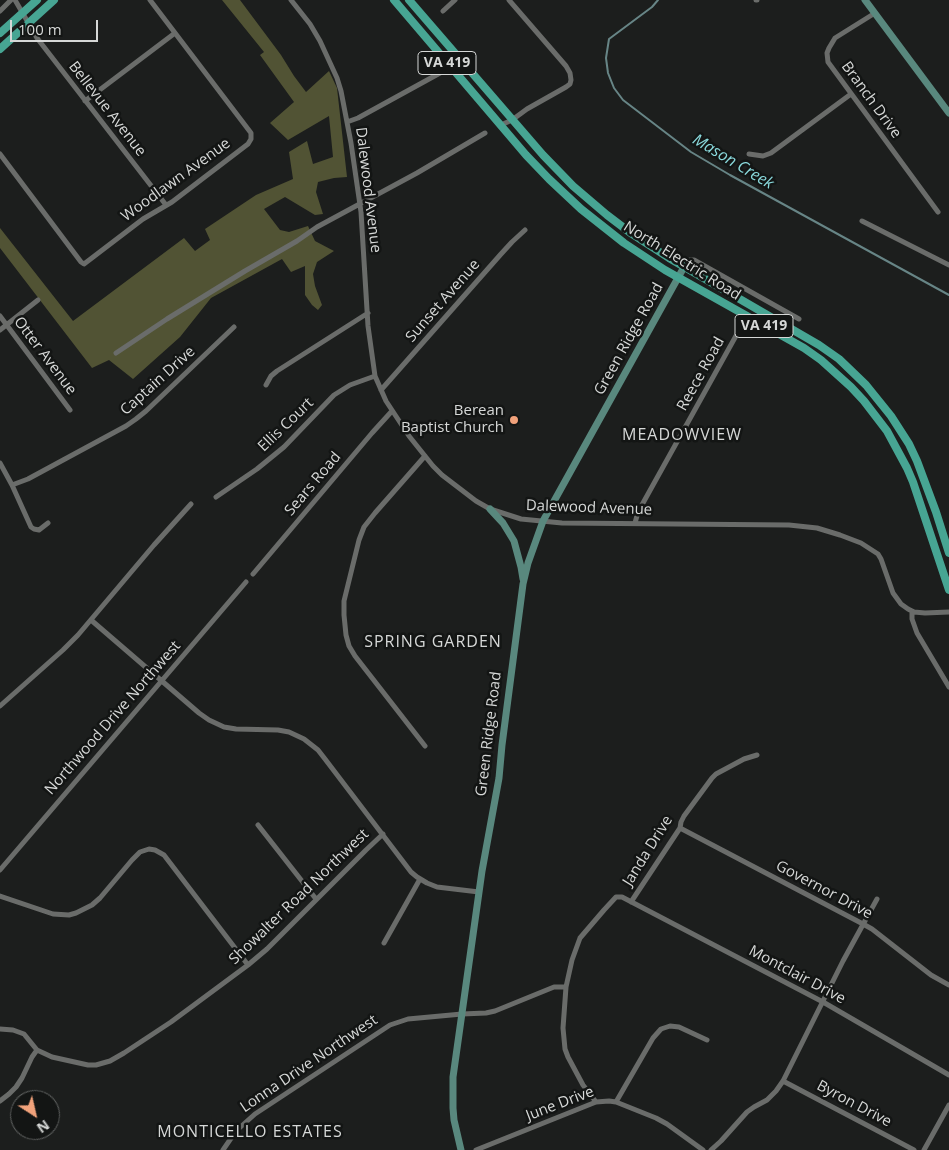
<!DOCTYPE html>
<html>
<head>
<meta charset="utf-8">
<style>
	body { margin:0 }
	#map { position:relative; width:949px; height:1150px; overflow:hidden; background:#1c1e1d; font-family:"Open Sans",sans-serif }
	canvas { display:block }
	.north { position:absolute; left:10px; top:1090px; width:50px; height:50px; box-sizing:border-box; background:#131514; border:1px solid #616362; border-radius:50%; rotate:145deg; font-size:14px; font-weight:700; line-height:20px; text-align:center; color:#d6d8d7 }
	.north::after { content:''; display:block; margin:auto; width:18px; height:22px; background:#f1a27b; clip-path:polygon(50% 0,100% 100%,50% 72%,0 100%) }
	.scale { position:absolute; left:10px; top:20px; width:88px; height:22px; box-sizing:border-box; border:2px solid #d6d8d7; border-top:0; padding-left:6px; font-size:15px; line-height:18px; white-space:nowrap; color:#d6d8d7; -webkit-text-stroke:4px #131514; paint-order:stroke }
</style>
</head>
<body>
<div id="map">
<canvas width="949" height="1150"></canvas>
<div class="north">N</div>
<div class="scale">100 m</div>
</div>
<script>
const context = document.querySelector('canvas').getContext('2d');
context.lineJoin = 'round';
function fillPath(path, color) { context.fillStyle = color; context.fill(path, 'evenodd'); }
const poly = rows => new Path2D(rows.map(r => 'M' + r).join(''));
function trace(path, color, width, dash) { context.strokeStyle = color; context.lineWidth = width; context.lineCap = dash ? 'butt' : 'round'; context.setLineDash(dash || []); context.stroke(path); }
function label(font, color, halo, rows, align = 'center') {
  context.font = font + ' "Open Sans",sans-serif'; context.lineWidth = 5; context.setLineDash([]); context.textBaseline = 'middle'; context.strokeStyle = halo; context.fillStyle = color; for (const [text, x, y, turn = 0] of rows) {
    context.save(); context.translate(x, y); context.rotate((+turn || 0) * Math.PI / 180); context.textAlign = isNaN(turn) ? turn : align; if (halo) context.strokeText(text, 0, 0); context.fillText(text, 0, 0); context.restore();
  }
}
const forest = poly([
	[222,0,240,0,281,55,294,76,306,92,329,71,337,88,347,177,334,178,318,182,316,192,323,214,315,215,285,197,264,209,280,230,289,232,308,226,315,241,334,251,317,262,313,274,315,286,322,305,318,310,312,305,305,295,305,266,291,272,282,259,211,298,180,337,133,379,109,360,92,368,0,248,0,228,73,321,184,238,195,251,210,240,205,229,256,195,293,179,289,152,307,141,313,164,333,157,329,116,288,140,270,123,294,102,260,55,264,52]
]);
const stream = poly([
	[658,0,652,7,609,39,606,58,608,73,614,88,623,100,691,152,730,175,949,295]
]);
const street = poly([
	[15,0,37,38,166,205],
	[291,0,310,24,320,41,337,78,341,91,351,143,361,212,368,326,375,376,386,401,409,436,433,466,442,475,476,501,490,509,521,519,562,523,789,525,817,528,840,535,861,543,878,554,881,559,893,593,901,604,908,609,914,612,925,613,949,612],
	[756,0,757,0],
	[0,11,11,0],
	[443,11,455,0],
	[875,13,835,38,829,48,827,53,828,62,938,212],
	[85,101,175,33],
	[347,122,358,118,440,73],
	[501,125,512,120,527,109,566,87,570,84,571,80,570,73,566,66,509,0],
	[0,154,81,262,84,264,143,219,172,202,248,144,251,139,251,133,150,0],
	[749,154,763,156,771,153,851,94],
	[862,221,949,265],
	[684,267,688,261,690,260,694,260,799,319],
	[0,316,70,410],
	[0,330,38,300],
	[116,353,167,319,245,271,297,241,317,227,417,173,485,133],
	[266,385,271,376,277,371,368,313],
	[381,390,501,254,512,242,525,230],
	[0,463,12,485,31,527,34,529,39,530,48,523],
	[12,485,28,479,126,426,136,419,146,411,234,327],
	[216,497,257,469,284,447,334,395,350,385,375,376],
	[635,523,638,512,747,316],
	[253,574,372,433,392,411],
	[912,611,912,619,917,633,949,687],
	[91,620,199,713,209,720,224,727,236,729,278,730,289,732,304,739,318,750,325,759,411,872,417,877,427,883,437,887,479,892],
	[0,706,63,650,78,635,154,545,191,504],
	[425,746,355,656,349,646,346,635,344,615,344,601,359,540,364,527,375,513,425,456],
	[258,825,316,899],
	[680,828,863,924,872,929,931,975,949,985],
	[0,870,246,582],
	[0,896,53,914,69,915,76,913,92,905,100,898,132,860,140,852,149,849,155,850,164,855,248,965],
	[631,902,680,828,681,822,684,816,712,778,716,774,744,759,757,755],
	[384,943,420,879],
	[0,1029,13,1030,24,1034,37,1050,52,1057,88,1065,96,1065,110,1061,124,1053,171,1022,248,965,267,949,366,850,383,834],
	[783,1081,914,1150],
	[0,1101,9,1094,16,1087,22,1078,32,1057,37,1050],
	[596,1102,583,1085,568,1057,565,1049,563,1028,566,987,572,960,580,938,604,910,616,897,622,897,823,1002,949,1075],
	[616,1102,653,1038,661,1029,670,1026,679,1027,707,1040],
	[223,1150,236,1131,255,1114,390,1025,408,1019,462,1014,486,1013,495,1011,554,987,566,987],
	[476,1150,596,1102,609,1101,616,1102,656,1118,667,1124,703,1150],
	[711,1150,721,1141,747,1112,754,1107,767,1100,776,1091,783,1081,843,961,877,899],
	[924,1150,949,1105]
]);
const secondary = poly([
	[865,0,949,113],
	[490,509,503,523,514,541,521,567,523,579],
	[461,1150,454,1120,453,1108,453,1077,482,871,499,778,502,745,523,584,528,563,543,521,684,267]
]);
const primary = poly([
	[394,0,526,155,549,179,581,209,624,243,665,270,804,348,821,360,851,387,864,401,887,431,907,468,913,482,949,590],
	[409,0,543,155,573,186,607,215,632,234,669,258,819,345,839,359,866,385,891,416,909,444,917,461,936,512,949,553],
	[0,33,37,0],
	[0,49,54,0]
]);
const markers = [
	[514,420,5,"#f1a27b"]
];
const shields = [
	[447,63,58],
	[764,326,58]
];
const shieldNames = [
	["VA 419",447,63],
	["VA 419",764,326]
];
const streetNames = [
	["Branch Drive",871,100,54],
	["Bellevue Avenue",107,109,52],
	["Woodlawn Avenue",176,180,-36],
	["Dalewood Avenue",368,190,83],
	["North Electric Road",682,261,32],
	["Sunset Avenue",443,301,-49],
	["Green Ridge Road",629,339,-61],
	["Otter Avenue",45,356,53],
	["Reece Road",701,374,-61],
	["Captain Drive",158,381,-42],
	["Ellis Court",286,425,-44],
	["Sears Road",313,484,-50],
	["Dalewood Avenue",589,508,2],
	["Northwood Drive Northwest",113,718,-49],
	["Green Ridge Road",489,734,-83],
	["Janda Drive",648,851,-58],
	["Governor Drive",824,890,28],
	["Showalter Road Northwest",299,897,-44],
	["Montclair Drive",797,975,28],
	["Lonna Drive Northwest",309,1064,-34],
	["June Drive",560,1104,-21],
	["Byron Drive",854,1104,28]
];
const poiNames = [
	["Berean",504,411],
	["Baptist Church",504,428]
];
const waterNames = [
	["Mason Creek",733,162,31]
];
const neighbourhoodNames = [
	["MEADOWVIEW",682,435],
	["SPRING GARDEN",433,642],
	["MONTICELLO ESTATES",250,1132]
];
fillPath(forest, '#515334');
trace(stream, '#678586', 2);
trace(street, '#6a6c6a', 5);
trace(secondary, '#59887e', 7);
trace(primary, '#47a593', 8);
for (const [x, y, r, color] of markers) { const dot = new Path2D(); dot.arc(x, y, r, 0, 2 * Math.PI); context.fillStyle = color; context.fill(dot); trace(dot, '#131514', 2); }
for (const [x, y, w] of shields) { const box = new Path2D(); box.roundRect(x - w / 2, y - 11.5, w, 23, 4); context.fillStyle = '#131514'; context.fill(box); trace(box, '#d6d8d7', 1); }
label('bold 14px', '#d6d8d7', null, shieldNames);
label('15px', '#d6d8d7', '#131514', streetNames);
label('15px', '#d6d8d7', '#131514', poiNames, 'right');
label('italic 16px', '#89d8db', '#131514', waterNames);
context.letterSpacing = '1px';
label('16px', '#d6d8d7', '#131514', neighbourhoodNames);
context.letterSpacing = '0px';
</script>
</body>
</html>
